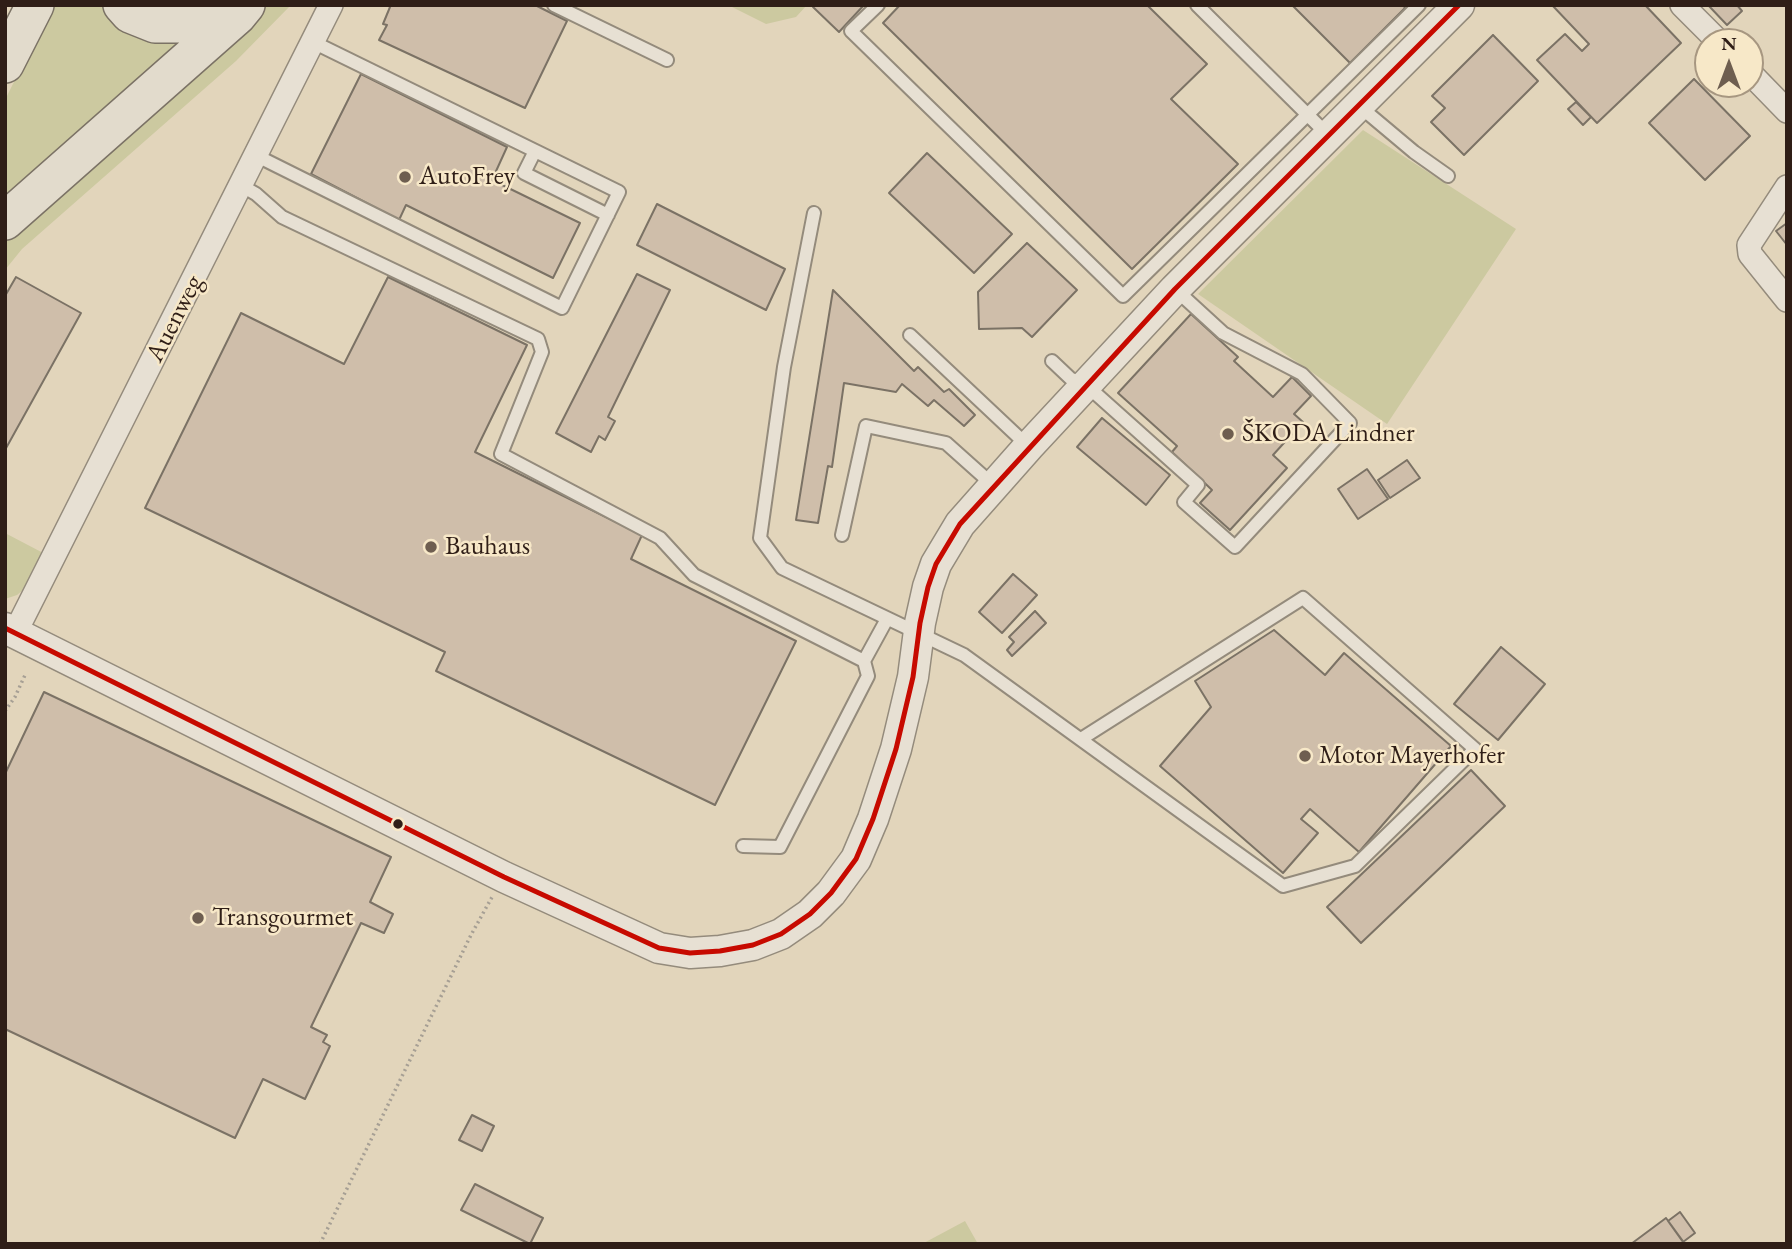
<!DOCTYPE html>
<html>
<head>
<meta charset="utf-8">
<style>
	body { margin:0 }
	#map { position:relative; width:1792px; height:1249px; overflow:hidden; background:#e2d5bb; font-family:"EB Garamond",serif }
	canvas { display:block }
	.frame { position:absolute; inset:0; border:7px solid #2f1e17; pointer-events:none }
	.north { position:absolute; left:1694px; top:28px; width:70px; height:70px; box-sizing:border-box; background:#f7e8c8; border:2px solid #a79781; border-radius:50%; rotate:0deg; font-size:19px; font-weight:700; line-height:28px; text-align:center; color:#2f1e17 }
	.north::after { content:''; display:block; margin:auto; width:24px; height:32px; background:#6e5e50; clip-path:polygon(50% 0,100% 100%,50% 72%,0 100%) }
</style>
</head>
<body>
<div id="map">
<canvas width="1792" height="1249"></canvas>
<div class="frame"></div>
<div class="north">N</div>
</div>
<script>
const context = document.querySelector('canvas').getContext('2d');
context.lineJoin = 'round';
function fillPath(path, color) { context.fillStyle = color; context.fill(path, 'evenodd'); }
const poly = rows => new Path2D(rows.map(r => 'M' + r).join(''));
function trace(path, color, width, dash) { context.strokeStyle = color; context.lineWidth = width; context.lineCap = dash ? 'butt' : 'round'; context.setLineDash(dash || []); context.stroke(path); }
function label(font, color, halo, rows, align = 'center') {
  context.font = font + ' "EB Garamond",serif'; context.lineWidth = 5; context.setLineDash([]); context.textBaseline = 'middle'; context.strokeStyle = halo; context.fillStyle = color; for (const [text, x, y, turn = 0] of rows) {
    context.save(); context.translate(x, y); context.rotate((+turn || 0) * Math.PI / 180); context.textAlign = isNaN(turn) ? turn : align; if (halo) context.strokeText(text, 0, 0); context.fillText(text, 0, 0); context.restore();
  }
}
const green = poly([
	[52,5,109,5,195,33,5,210,5,100],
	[261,5,291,5,236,61,22,249,5,270,5,235],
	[728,5,807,5,796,17,766,24],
	[1363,130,1516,229,1387,424,1198,294],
	[5,533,47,555,29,585,17,595,5,599],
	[965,1221,978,1244,922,1244]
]);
const building = poly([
	[387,5,535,5,567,21,525,108,379,40,387,25,383,24,390,7,387,5],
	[814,5,864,5,839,32,813,7,814,5],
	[900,5,1147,5,1207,64,1171,99,1238,164,1132,269,883,23,900,5],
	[1292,5,1403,5,1405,8,1350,63,1292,5],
	[1552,5,1645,5,1681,43,1597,123,1537,60,1565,34,1582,51,1589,44,1552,5],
	[1708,5,1737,5,1742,11,1727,25,1708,5],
	[1493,35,1538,81,1464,155,1431,122,1445,108,1432,96,1493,35],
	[361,74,507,147,492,180,580,223,553,278,406,205,399,220,311,174,361,74],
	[1694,79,1750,136,1705,180,1649,123,1694,79],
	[1576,102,1591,117,1583,125,1568,109,1576,102],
	[927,153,1012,234,974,273,889,193,927,153],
	[657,204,785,269,766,310,637,245,657,204],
	[1787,223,1787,245,1776,231,1787,223],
	[1027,243,1077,290,1032,337,1022,328,979,329,978,292,1027,243],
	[637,274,670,290,608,417,615,421,605,440,599,436,591,452,556,433,637,274],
	[16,277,81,313,5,450,5,296,16,277],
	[388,277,527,345,475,452,642,535,631,559,796,641,715,805,436,671,445,652,145,508,241,313,344,364,388,277],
	[833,290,914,371,918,367,944,392,949,389,975,415,964,426,934,400,928,406,902,384,896,392,844,383,832,467,828,466,818,523,796,520,833,290],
	[1191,314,1238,357,1234,361,1273,397,1292,377,1311,396,1294,414,1303,422,1273,455,1287,468,1230,530,1200,503,1212,490,1172,452,1177,446,1118,393,1191,314],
	[1102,418,1170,475,1146,505,1077,447,1102,418],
	[1407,460,1420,478,1390,498,1378,480,1407,460],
	[1367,469,1388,499,1358,519,1338,489,1367,469],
	[1013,574,1037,595,1002,633,979,612,1013,574],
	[1035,611,1046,623,1012,656,1007,650,1014,642,1009,637,1035,611],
	[1274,630,1325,675,1344,653,1451,746,1359,852,1310,809,1301,819,1318,833,1283,873,1160,766,1211,707,1195,681,1274,630],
	[1501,647,1545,684,1498,740,1454,704,1501,647],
	[44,692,391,857,370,902,393,914,384,933,361,923,311,1027,327,1035,323,1042,330,1046,305,1099,263,1079,235,1138,5,1029,5,774,44,692],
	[1471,770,1505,806,1361,943,1327,907,1471,770],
	[472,1115,494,1126,482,1151,459,1140,472,1115],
	[475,1184,543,1218,530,1244,461,1210,475,1184],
	[1680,1212,1695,1233,1683,1242,1668,1221,1680,1212],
	[1666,1218,1685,1244,1631,1244,1666,1218]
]);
const path = poly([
	[5,711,15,697,26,673],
	[320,1244,471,935,492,897]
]);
const service = poly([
	[554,5,667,60],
	[878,5,851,31,1123,296,1419,5],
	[1197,5,1328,135],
	[1358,105,1414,152,1448,176],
	[535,151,524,173,608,215],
	[257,156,562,308,619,192,313,42],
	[242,186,256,194,282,217,538,339,542,352,501,454,660,538,694,575,864,661,887,619],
	[814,213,784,367,760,538,782,568,964,655,1283,886,1355,866,1475,749,1303,598,1081,739],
	[910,335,1028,446],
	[1052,361,1071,379,1085,384,1198,485,1184,502,1235,547,1350,423,1302,374,1223,333,1175,289],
	[842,535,866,426,946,443,993,485],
	[743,846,780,847,868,676,864,661]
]);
const minor = poly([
	[1682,5,1719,42],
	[1750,73,1787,111],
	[1787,187,1749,245,1750,254,1787,300],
	[16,631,331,5]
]);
const tertiary = poly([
	[5,628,504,877,659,948,690,953,720,951,753,945,781,934,810,914,831,893,856,859,873,819,896,749,913,677,920,623,928,587,936,564,960,524,1029,446,1175,289,1459,5]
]);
const primary = poly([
	[122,5,130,14,155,24,184,24,205,18,225,5],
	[5,64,35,5],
	[5,221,237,16,246,5]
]);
const bus1 = poly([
	[5,628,504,877,659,948,690,953,720,951,753,945,781,934,810,914,831,893,856,859,873,819,896,749,913,677,920,623,928,587,936,564,960,524,1175,289,1459,5]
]);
const markers = [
	[405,177,7,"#6e5e50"],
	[1228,434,7,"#6e5e50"],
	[431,547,7,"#6e5e50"],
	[1305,756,7,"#6e5e50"],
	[398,824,6,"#2f1e17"],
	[198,918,7,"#6e5e50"]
];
const poiNames = [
	["AutoFrey",419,177],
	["ŠKODA Lindner",1242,434],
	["Bauhaus",445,547],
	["Motor Mayerhofer",1319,756],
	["Transgourmet",212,918]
];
const streetNames = [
	["Auenweg",175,319,-63]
];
fillPath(green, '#ccc9a0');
fillPath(building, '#cfbeaa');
trace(building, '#7b7265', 2);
trace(service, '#948b7c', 16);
trace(minor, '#948b7c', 26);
trace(tertiary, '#948b7c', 33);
trace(primary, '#7b7265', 40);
trace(path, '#a69f94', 3.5, [2, 3.5]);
trace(service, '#e7e0d3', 12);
trace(minor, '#e7e0d3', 23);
trace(tertiary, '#e7e0d3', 30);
trace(primary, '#e2dbcc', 37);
trace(bus1, '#c70a00', 5);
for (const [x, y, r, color] of markers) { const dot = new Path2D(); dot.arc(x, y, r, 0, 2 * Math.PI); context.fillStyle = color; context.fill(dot); trace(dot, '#f7e8c8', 2.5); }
label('26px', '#2f1e17', '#f7e8c8', poiNames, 'left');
label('26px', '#2f1e17', '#f7e8c8', streetNames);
</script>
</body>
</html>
